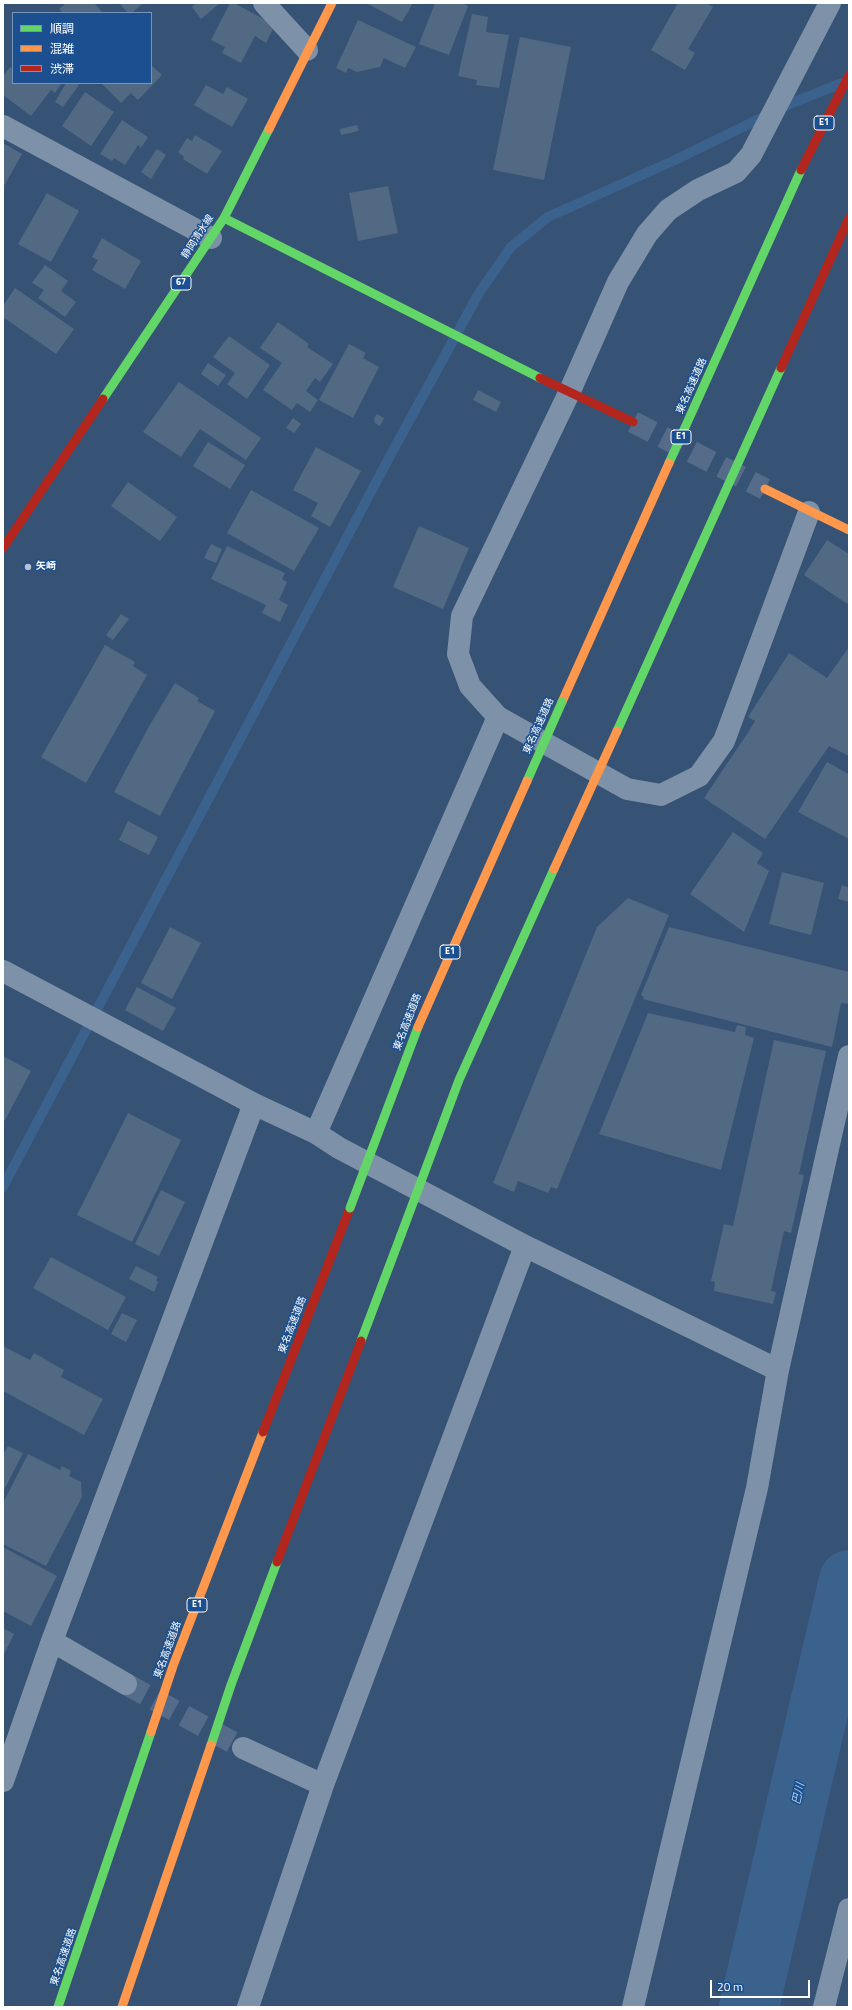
<!DOCTYPE html>
<html>
<head>
<meta charset="utf-8">
<style>
	body { margin:0 }
	#map { position:relative; width:852px; height:2010px; overflow:hidden; background:#365274; font-family:"Titillium Web","Noto Sans JP",sans-serif }
	canvas { display:block }
	.frame { position:absolute; inset:0; border:4px solid #fff; pointer-events:none }
	.legend { position:absolute; left:12px; top:12px; width:140px; height:72px; box-sizing:border-box; background:#1b4f8f; border:1px solid #7695bc; margin:0; padding:5px 7px; list-style:none; font-size:12px; color:#fff }
	.legend li { display:flex; align-items:center; gap:8px; height:20px }
	.legend b { width:20px; border:1px solid #7695bc }
	.scale { position:absolute; left:710px; top:1980px; width:100px; height:18px; box-sizing:border-box; border:2px solid #fff; border-top:0; padding-left:5px; font-size:12px; line-height:14px; white-space:nowrap; color:#fff; -webkit-text-stroke:3px #1b4f8f; paint-order:stroke }
</style>
</head>
<body>
<div id="map">
<canvas width="852" height="2010"></canvas>
<div class="frame"></div>
<ul class="legend">
<li><b style="height:5px;background:#63d668"></b>順調</li>
<li><b style="height:5px;background:#ff974d"></b>混雑</li>
<li><b style="height:5px;background:#b3261e"></b>渋滞</li>
</ul>
<div class="scale">20 m</div>
</div>
<script>
const context = document.querySelector('canvas').getContext('2d');
context.lineJoin = 'round';
const poly = rows => new Path2D(rows.map(r => 'M' + r).join(''));
function trace(path, color, width, dash) { context.strokeStyle = color; context.lineWidth = width; context.lineCap = dash ? 'butt' : 'round'; context.setLineDash(dash || []); context.stroke(path); }
function fillPath(path, color) { context.fillStyle = color; context.fill(path, 'evenodd'); }
function label(font, color, halo, rows, align = 'center') {
  context.font = font + ' "Titillium Web","Noto Sans JP",sans-serif'; context.lineWidth = 3; context.setLineDash([]); context.textBaseline = 'middle'; context.strokeStyle = halo; context.fillStyle = color; for (const [text, x, y, turn = 0] of rows) {
    context.save(); context.translate(x, y); context.rotate((+turn || 0) * Math.PI / 180); context.textAlign = isNaN(turn) ? turn : align; if (halo) context.strokeText(text, 0, 0); context.fillText(text, 0, 0); context.restore();
  }
}
const stream = poly([
	[3,1187,390,456,479,293,511,247,548,217,675,160,792,103,842,83]
]);
const river = poly([
	[749,2007,849,1580]
]);
const building = poly([
	[66,3,94,3,103,13,63,13,59,9],
	[119,3,143,3,132,13,128,13],
	[196,3,220,3,201,19,192,7],
	[230,3,234,3,275,25,266,43,255,36,241,63,222,53,225,47,211,40],
	[366,3,413,3,402,22],
	[435,3,462,3,468,6,449,55,419,44],
	[678,3,706,3,713,7,688,49,695,53,685,70,651,50],
	[472,14,488,17,486,32,509,35,499,88,476,85,477,80,458,76],
	[358,20,416,47,405,68,384,58,380,67,357,72,348,68,346,73,336,68],
	[520,37,571,47,544,180,493,170],
	[151,65,162,75,138,100,131,93,121,103,101,83,151,83],
	[10,67,13,69,13,83,62,83,55,93,51,90,31,116,3,95,3,76],
	[66,83,75,83,79,85,63,107,55,102],
	[206,85,223,94,227,87,248,99,232,127,194,105],
	[85,92,114,112,91,146,62,126],
	[122,120,148,137,141,148,138,145,125,165,114,158,112,161,100,154],
	[357,125,359,131,341,135,340,129],
	[195,135,222,151,207,174,183,159,184,157,178,152,187,138,192,141],
	[3,143,22,154,3,188],
	[157,149,166,155,151,179,141,172],
	[388,186,398,233,358,241,349,193],
	[47,193,79,211,51,262,18,244],
	[102,238,141,261,125,289,92,270,98,260,92,257],
	[45,265,68,281,61,291,76,302,65,317,38,298,44,290,32,283],
	[15,288,74,329,56,354,3,317,3,306],
	[278,322,309,344,307,347,333,364,320,382,315,378,306,391,318,400,310,412,297,403,292,410,263,390,282,363,260,348],
	[229,336,270,365,247,399,227,384,235,373,213,357],
	[349,344,366,353,363,358,379,367,353,418,319,400],
	[208,363,226,375,218,386,201,374],
	[179,382,261,438,246,460,200,429,181,457,143,432],
	[478,390,501,402,496,412,473,400],
	[377,414,384,418,380,426,375,423,374,419],
	[293,418,301,424,294,433,286,428],
	[208,442,245,465,230,489,193,466],
	[316,447,361,471,330,527,311,516,318,503,293,490],
	[128,482,177,517,160,541,111,506],
	[251,490,319,528,294,571,227,533],
	[419,526,469,548,443,609,393,587],
	[827,540,849,554,849,605,804,575],
	[211,544,222,549,216,563,204,558],
	[227,546,285,573,282,579,287,582,279,600,288,605,280,622,262,613,266,605,211,579],
	[121,614,129,619,113,640,106,635],
	[105,645,135,662,133,666,147,675,86,783,41,757],
	[849,647,849,756,829,746,765,839,704,798,749,731,755,721,748,717,789,653,827,678],
	[175,683,199,698,197,701,215,711,160,816,114,792,148,728],
	[827,762,849,774,849,839,798,812],
	[128,821,158,837,149,855,119,840],
	[733,832,763,853,757,863,769,871,744,932,690,894],
	[782,872,824,883,811,935,769,924],
	[842,885,849,888,849,902,838,899],
	[628,898,669,915,557,1189,551,1187,548,1193,518,1181,514,1192,493,1183,497,1173,597,927],
	[170,927,201,943,172,999,141,983],
	[669,927,849,972,849,1004,841,1003,832,1047,643,999,644,997,641,995],
	[137,987,176,1008,163,1031,125,1010],
	[648,1013,735,1032,737,1025,746,1027,745,1035,754,1038,721,1170,599,1134],
	[774,1040,826,1051,799,1174,804,1175,791,1233,784,1231,771,1291,776,1292,773,1304,714,1291,715,1282,711,1281,724,1224,733,1226],
	[3,1056,31,1071,3,1124],
	[128,1113,181,1140,132,1242,77,1215],
	[161,1190,185,1202,159,1256,135,1244],
	[51,1257,126,1297,108,1330,33,1288],
	[136,1266,158,1277,156,1280,158,1282,154,1292,129,1279],
	[122,1313,137,1320,126,1342,111,1334],
	[3,1346,30,1360,34,1353,64,1370,61,1377,103,1399,84,1435,3,1391],
	[8,1446,23,1453,3,1492,3,1455],
	[28,1454,60,1470,62,1466,71,1471,69,1476,81,1482,82,1497,46,1566,3,1544,3,1503],
	[3,1547,57,1576,31,1626,3,1611],
	[3,1628,14,1634,3,1656]
]);
const streetTunnel = poly([
	[126,1684,243,1748]
]);
const secondaryTunnel = poly([
	[633,422,765,489]
]);
const street = poly([
	[264,3,307,50],
	[3,126,211,238],
	[498,717,627,789,661,795,699,776,724,741,809,512],
	[3,971,254,1104,316,1133,339,1148,525,1246,778,1370],
	[316,1133,498,717,470,686,458,654,462,616,569,393,618,282,647,234,668,210,698,190,736,172,751,155,830,3],
	[52,1641,126,1684],
	[243,1748,323,1785],
	[3,1781,52,1641,254,1104],
	[248,2007,323,1785,525,1246],
	[633,2007,757,1488,778,1370,849,1056],
	[824,2007,849,1909]
]);
const fast = poly([
	[224,218,540,378],
	[103,399,224,218,269,129],
	[669,463,801,170],
	[617,731,781,368],
	[361,1341,401,1235],
	[211,1745,231,1685,277,1562],
	[58,2007,151,1732]
]);
const slow = poly([
	[269,129,332,3],
	[765,489,849,530],
	[562,702,669,463],
	[151,1732,173,1666,263,1432],
	[122,2007,211,1745]
]);
const jam = poly([
	[801,170,849,75],
	[781,368,849,218],
	[540,378,633,422],
	[3,548,103,399],
	[263,1432,350,1208],
	[277,1562,361,1341]
]);
const fastBridge = poly([
	[527,781,562,702],
	[350,1208,418,1027],
	[401,1235,459,1080,554,869]
]);
const slowBridge = poly([
	[554,869,617,731],
	[418,1027,527,781]
]);
const markers = [
	[28,567,4,"#b9c2ce"]
];
const shields = [
	[824,123,20],
	[181,283,20],
	[681,437,20],
	[450,952,20],
	[197,1605,20]
];
const shieldNames = [
	["E1",824,123],
	["67",181,283],
	["E1",681,437],
	["E1",450,952],
	["E1",197,1605]
];
const streetNames = [
	["静岡清水線",198,237,-57],
	["東名高速道路",692,386,-66],
	["東名高速道路",539,726,-66],
	["東名高速道路",408,1022,-69],
	["東名高速道路",293,1325,-69],
	["東名高速道路",168,1650,-70],
	["東名高速道路",64,1957,-71]
];
const poiNames = [
	["矢崎",36,567]
];
const waterNames = [
	["巴川",799,1794,-77]
];
trace(stream, '#3b618d', 10);
trace(river, '#3b618d', 60);
fillPath(building, '#526984');
trace(streetTunnel, '#546c89', 22, [22, 11]);
trace(secondaryTunnel, '#546c89', 22, [22, 11]);
trace(street, '#7d92a8', 22);
trace(fast, '#63d668', 9);
trace(slow, '#ff974d', 9);
trace(jam, '#b3261e', 9);
trace(fastBridge, '#63d668', 9);
trace(slowBridge, '#ff974d', 9);
for (const [x, y, r, color] of markers) { const dot = new Path2D(); dot.arc(x, y, r, 0, 2 * Math.PI); context.fillStyle = color; context.fill(dot); trace(dot, '#1b4f8f', 1.5); }
for (const [x, y, w] of shields) { const box = new Path2D(); box.roundRect(x - w / 2, y - 7, w, 14, 3); context.fillStyle = '#1b4f8f'; context.fill(box); trace(box, '#fff', 1); }
label('bold 9px', '#fff', null, shieldNames);
label('10px', '#fff', '#1b4f8f', streetNames);
label('bold 10px', '#fff', '#1b4f8f', poiNames, 'left');
label('italic 11px', '#b5d3f5', '#1b4f8f', waterNames);
</script>
</body>
</html>
